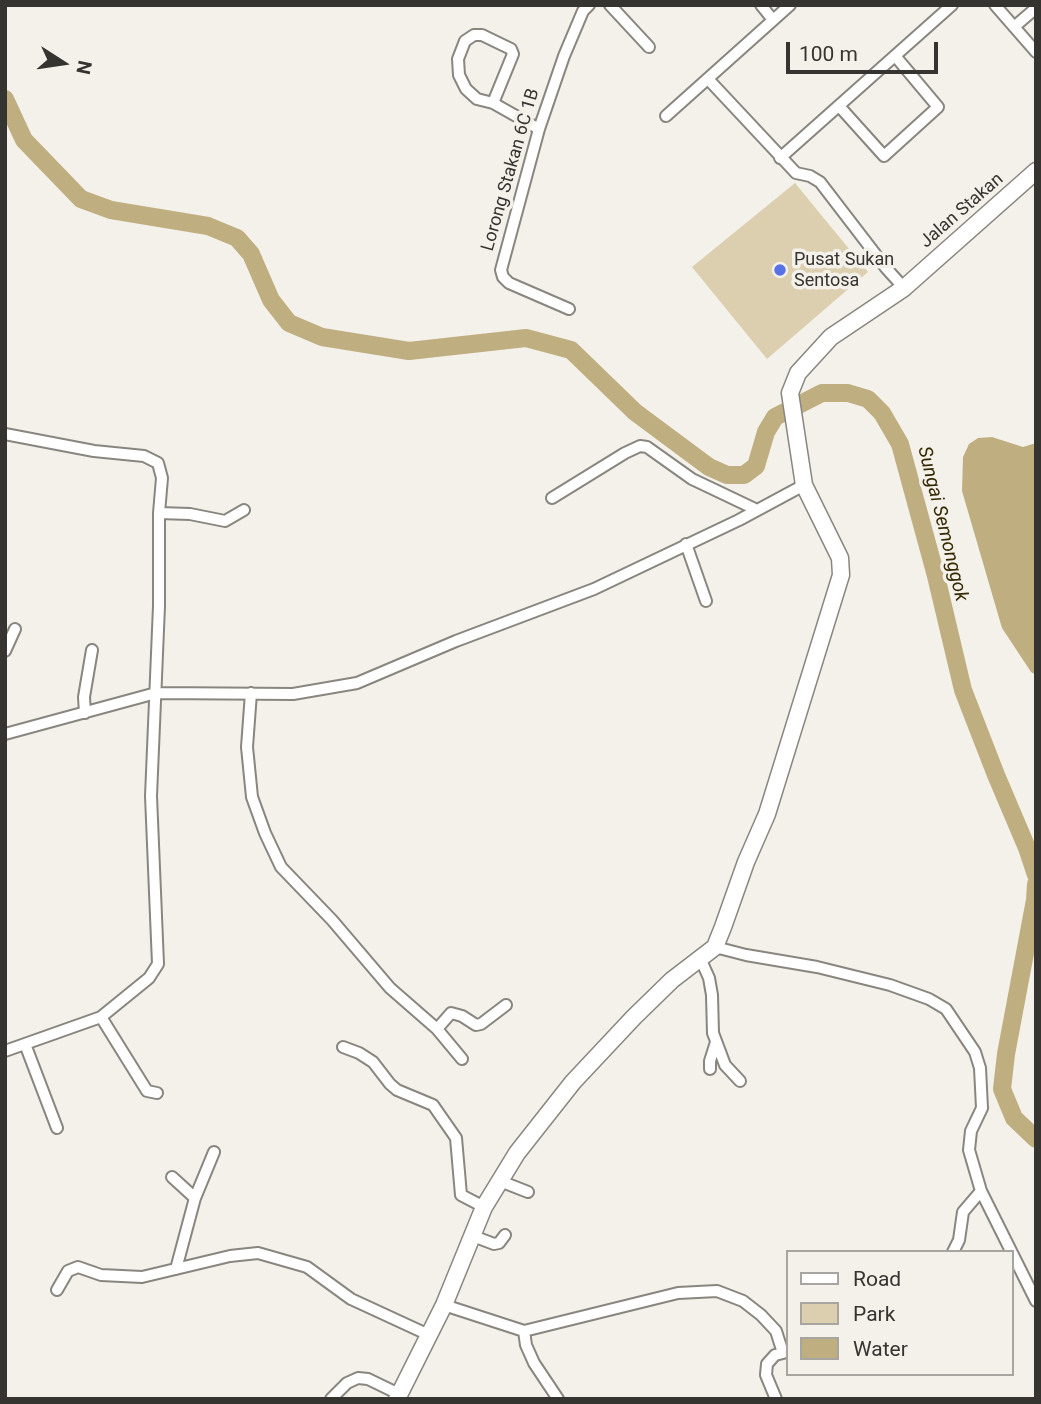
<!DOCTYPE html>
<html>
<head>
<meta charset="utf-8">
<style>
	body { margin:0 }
	#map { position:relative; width:1041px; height:1404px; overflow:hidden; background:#f4f1ea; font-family:Roboto,sans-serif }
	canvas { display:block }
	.frame { position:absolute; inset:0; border:7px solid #353431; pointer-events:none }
	.legend { position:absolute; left:786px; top:1250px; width:228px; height:126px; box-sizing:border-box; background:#f4f1ea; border:2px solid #a8a5a0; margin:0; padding:9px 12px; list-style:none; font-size:21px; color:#353431 }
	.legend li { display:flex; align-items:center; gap:14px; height:35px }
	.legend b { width:35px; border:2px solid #a8a5a0 }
	.north { position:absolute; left:28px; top:28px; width:70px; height:70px; -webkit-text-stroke:5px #f4f1ea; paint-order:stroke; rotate:102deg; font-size:19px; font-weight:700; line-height:28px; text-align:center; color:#353431 }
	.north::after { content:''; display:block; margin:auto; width:24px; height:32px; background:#353431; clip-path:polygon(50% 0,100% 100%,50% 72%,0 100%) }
	.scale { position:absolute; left:786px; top:42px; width:152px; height:32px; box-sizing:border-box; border:4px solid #353431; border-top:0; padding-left:9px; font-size:21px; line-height:24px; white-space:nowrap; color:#353431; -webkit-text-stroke:5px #f4f1ea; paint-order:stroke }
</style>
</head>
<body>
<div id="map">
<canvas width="1041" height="1404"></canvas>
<div class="frame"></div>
<ul class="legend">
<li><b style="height:9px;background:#fff"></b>Road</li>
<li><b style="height:19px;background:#dbcfaf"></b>Park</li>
<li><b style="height:19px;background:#bfae7f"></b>Water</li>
</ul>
<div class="north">N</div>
<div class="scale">100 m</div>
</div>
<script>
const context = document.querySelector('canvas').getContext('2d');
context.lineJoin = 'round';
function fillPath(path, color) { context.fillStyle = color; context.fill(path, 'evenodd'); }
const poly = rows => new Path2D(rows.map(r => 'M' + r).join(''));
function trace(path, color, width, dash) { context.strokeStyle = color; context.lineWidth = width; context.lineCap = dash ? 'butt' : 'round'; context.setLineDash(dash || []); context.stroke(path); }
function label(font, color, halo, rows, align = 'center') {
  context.font = font + ' Roboto,sans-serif'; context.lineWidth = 7; context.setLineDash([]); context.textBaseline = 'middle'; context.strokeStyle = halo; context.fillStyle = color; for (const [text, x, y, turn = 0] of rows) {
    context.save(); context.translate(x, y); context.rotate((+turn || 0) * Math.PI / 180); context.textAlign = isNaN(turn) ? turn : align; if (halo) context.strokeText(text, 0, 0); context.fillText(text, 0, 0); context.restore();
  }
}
const green = poly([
	[795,183,868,272,767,359,692,267]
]);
const water = poly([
	[992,437,1023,447,1036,443,1036,675,1031,672,1002,628,962,491,963,457,969,444,978,438]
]);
const river = poly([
	[5,99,24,140,81,199,111,210,208,226,237,238,251,254,271,300,289,323,322,337,409,351,526,338,571,350,635,412,709,467,727,475,744,475,756,466,766,432,775,417,822,393,848,393,868,399,882,413,900,444,936,576,963,690,996,775,1027,848,1036,875],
	[1036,884,1035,900,1006,1054,1002,1089,1014,1118,1036,1139]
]);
const street = poly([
	[610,5,649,47],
	[761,5,773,20],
	[995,5,1036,52],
	[1014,27,1036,8],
	[708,79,796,173,810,176,820,182,886,268,904,288],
	[493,103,513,54,511,49,482,35,474,35,465,41,458,59,459,75,466,89,477,99,493,103,539,129],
	[839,106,884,156,938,107,896,57],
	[666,116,790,5],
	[780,158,952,5],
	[569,309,509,283,503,277,501,270,539,129,564,56,583,11,589,5],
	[5,434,94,451,144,456,158,463,162,478,159,513,159,606,151,796,158,964,149,978,101,1017,5,1051],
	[552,498,625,453,640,446,647,447,692,479,755,509],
	[159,513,190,514,225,521,244,510],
	[686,544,706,601],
	[5,651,15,629],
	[251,693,247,747,252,797,265,833,281,867,332,920,390,988,437,1029,462,1059],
	[85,713,84,697,92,650],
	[5,734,156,693,293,694,357,683,456,641,594,589,739,520,804,485],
	[715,947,746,955,817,967,890,985,929,999,946,1009,975,1052,980,1068,982,1108,971,1131,969,1150,981,1191,1036,1301],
	[700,958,709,978,712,995,713,1033,725,1065,740,1081],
	[101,1017,147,1091,157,1093],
	[437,1029,451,1013,462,1016,476,1025,481,1024,506,1005],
	[25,1044,57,1128],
	[343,1047,359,1053,373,1062,390,1084,397,1090,433,1105,456,1138,461,1195,484,1207],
	[710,1069,710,1061,716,1042],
	[172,1177,195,1198],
	[500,1181,528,1192],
	[473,1236,494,1244,499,1243,505,1235],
	[953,1252,959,1240,963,1212,981,1191],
	[176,1269,195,1198,214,1152],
	[57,1290,68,1271,78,1267,101,1275,142,1277,230,1256,258,1253,307,1267,351,1299,429,1335],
	[444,1305,524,1331,678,1293,717,1291,743,1301,761,1315,776,1331,783,1353,775,1355,767,1364,766,1375,776,1399],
	[524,1331,526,1345,534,1363,558,1399],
	[331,1399,347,1383,358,1378,368,1379,399,1394]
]);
const secondary = poly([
	[397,1399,444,1305,484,1207,517,1153,573,1082,634,1017,672,980,715,947,723,927,746,862,767,814,841,575,840,558,804,485,790,393,798,373,831,337,904,288,1036,171]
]);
const markers = [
	[780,270,7,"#5971e7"]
];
const streetNames = [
	["Lorong Stakan 6C 1B",511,170,-74],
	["Jalan Stakan",962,211,-41]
];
const poiNames = [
	["Pusat Sukan",794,260],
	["Sentosa",794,281]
];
const waterNames = [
	["Sungai Semonggok",942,524,76]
];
fillPath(green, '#dbcfaf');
fillPath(water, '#bfae7f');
trace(river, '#bfae7f', 18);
trace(street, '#88867f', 14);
trace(secondary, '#88867f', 19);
trace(street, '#fff', 10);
trace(secondary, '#fff', 16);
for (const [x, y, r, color] of markers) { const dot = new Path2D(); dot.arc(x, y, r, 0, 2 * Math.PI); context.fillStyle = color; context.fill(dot); trace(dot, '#f4f1ea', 2.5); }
label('18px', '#353431', '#f4f1ea', streetNames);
label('18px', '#353431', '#f4f1ea', poiNames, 'left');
label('italic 19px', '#352901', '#f4f1ea', waterNames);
</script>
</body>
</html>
